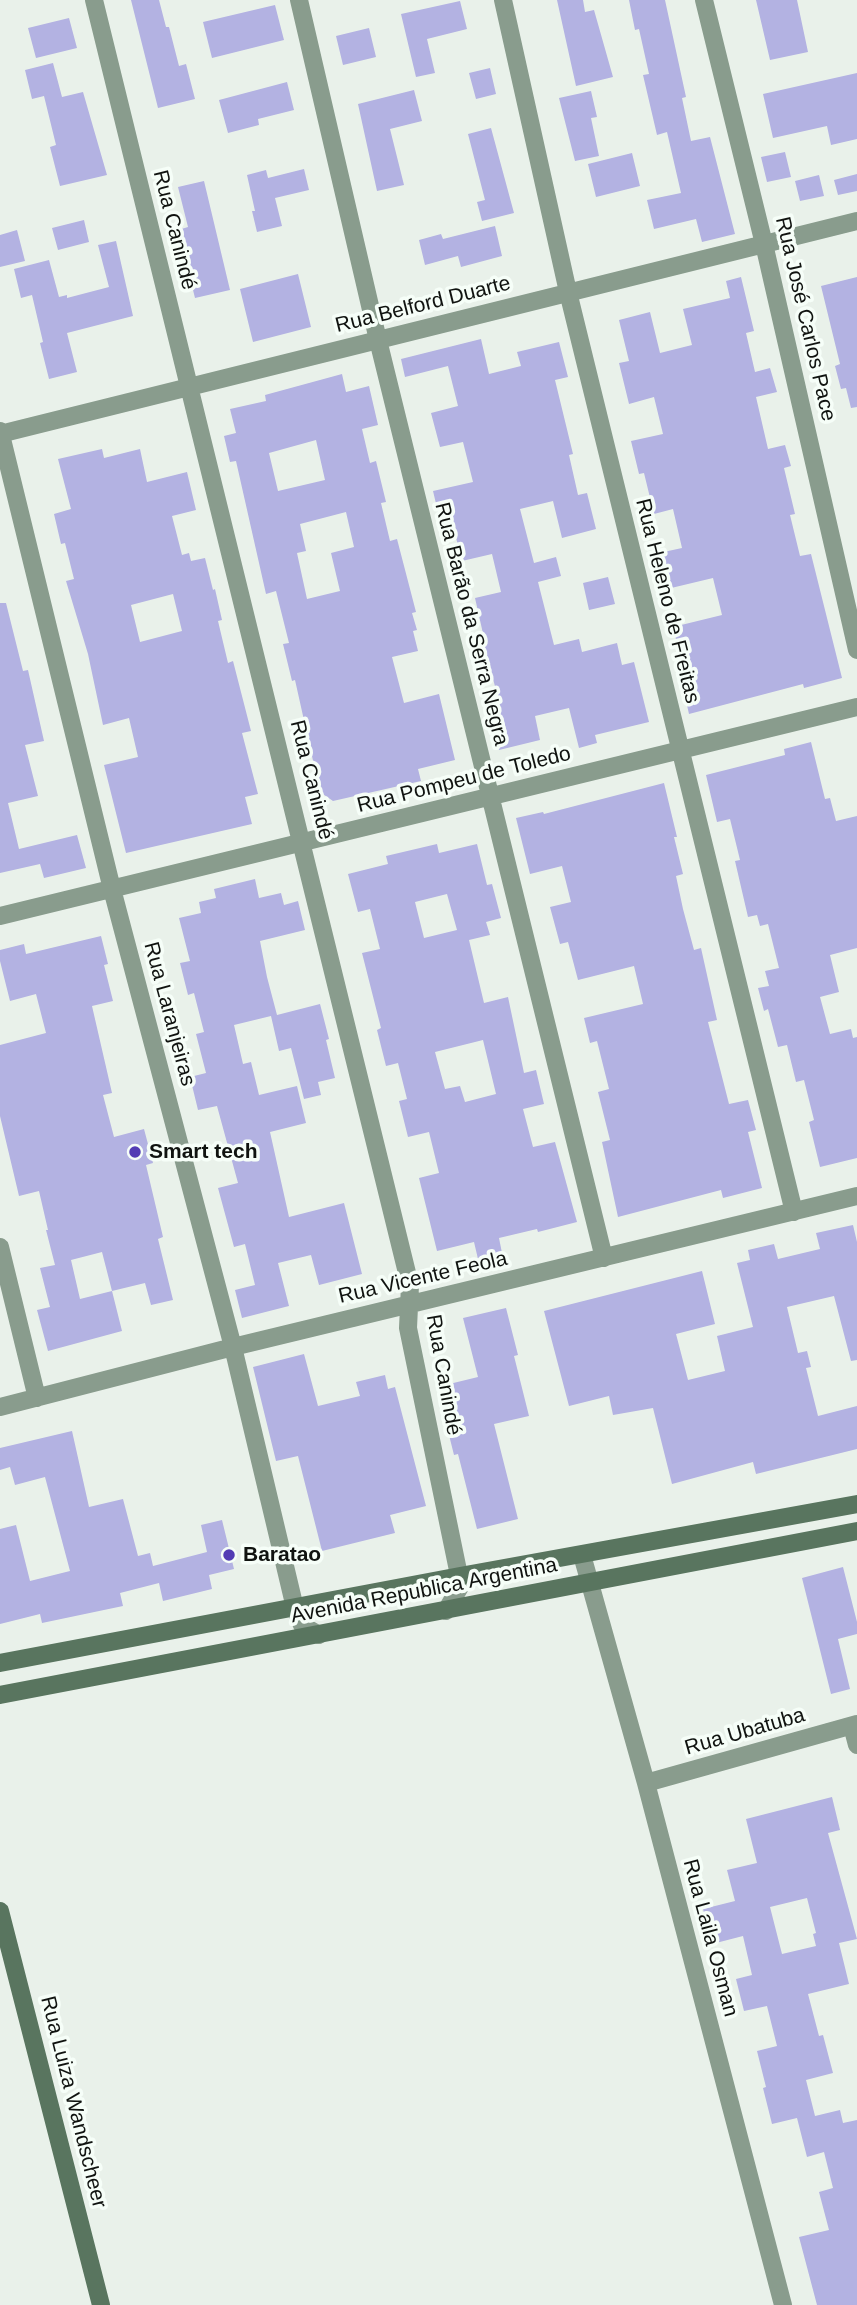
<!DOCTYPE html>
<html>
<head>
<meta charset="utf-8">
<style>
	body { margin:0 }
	canvas { display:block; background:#e9f1ea }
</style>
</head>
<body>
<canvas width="857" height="2305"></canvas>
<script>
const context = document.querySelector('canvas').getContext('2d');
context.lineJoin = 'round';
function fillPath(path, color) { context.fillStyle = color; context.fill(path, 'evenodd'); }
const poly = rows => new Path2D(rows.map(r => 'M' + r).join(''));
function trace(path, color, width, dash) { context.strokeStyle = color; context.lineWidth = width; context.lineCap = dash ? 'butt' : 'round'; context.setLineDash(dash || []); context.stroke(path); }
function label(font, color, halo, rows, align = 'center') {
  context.font = font + ' Helvetica,sans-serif'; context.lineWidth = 7; context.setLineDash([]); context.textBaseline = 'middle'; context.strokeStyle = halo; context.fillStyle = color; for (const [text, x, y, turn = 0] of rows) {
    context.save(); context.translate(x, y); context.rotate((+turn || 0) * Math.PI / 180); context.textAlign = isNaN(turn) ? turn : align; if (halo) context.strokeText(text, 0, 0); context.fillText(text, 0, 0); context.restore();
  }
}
const building = poly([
	[131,0,159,0,166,27,169,27,179,66,186,64,195,99,158,108],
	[557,0,583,0,585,12,594,10,613,77,576,86],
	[629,0,665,0,686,97,682,98,691,141,710,137,735,234,702,242,696,219,654,229,647,200,681,193,667,132,657,135,643,75,649,74,639,29,635,30],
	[756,0,797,0,808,52,770,60],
	[460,1,467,29,427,39,435,73,416,77,401,14],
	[275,5,284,40,212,58,203,22],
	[69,18,77,48,36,58,28,28],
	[369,28,376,57,343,65,336,36],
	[53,63,62,97,83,92,107,175,60,186,50,147,56,145,44,96,32,99,25,70],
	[490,68,496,94,476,99,469,73],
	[857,73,857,139,831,145,827,126,773,138,763,94],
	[287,82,294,110,258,119,259,125,228,133,219,100],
	[414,90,422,121,390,129,404,185,377,191,358,104],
	[591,91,597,117,591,118,599,156,575,161,559,98],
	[491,128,514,213,482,221,477,202,485,200,468,134],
	[785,152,791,177,767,182,761,157],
	[632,153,640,186,596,197,588,164],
	[304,169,309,190,275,198,282,226,257,232,252,211,255,211,247,175,266,170,268,178],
	[857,174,857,191,838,195,834,180],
	[819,175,824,196,800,201,795,181],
	[204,181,230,290,195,298,178,230,188,227,178,187],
	[84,220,89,242,58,250,52,228],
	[495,226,502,256,461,267,458,256,425,265,419,240,441,234,443,239],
	[17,230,25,261,0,267,0,235],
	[116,241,133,316,67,333,77,372,49,379,40,343,43,342,32,295,21,298,14,269,49,260,59,297,67,295,67,298,109,287,98,245],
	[298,274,311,327,253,342,240,289],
	[741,277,754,331,746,333,755,372,770,368,777,392,756,397,768,449,785,445,791,466,784,468,795,514,790,515,800,556,811,554,842,678,804,688,803,684,689,714,678,666,682,664,673,627,722,615,713,578,667,589,659,553,682,548,673,509,654,514,644,473,639,474,631,441,663,434,654,397,629,404,619,363,629,361,619,320,650,312,660,353,692,345,683,309,730,298,726,281],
	[857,277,857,407,851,408,846,388,841,389,835,366,840,364,821,286],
	[481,339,489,374,521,366,517,352,559,342,568,377,555,380,573,454,569,455,578,495,587,493,596,529,562,538,553,501,520,509,534,563,556,557,561,576,538,582,554,645,579,639,582,652,617,643,622,665,634,662,649,722,595,735,597,743,579,748,569,708,535,716,540,740,499,750,490,713,501,710,487,655,477,657,473,641,484,638,475,598,501,592,492,554,462,561,453,526,442,529,433,491,473,482,463,442,440,447,431,413,458,406,448,366,405,377,401,359],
	[342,374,346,392,369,386,378,425,362,429,370,463,376,461,386,502,381,503,390,541,397,539,416,612,412,613,417,630,413,631,418,651,392,657,404,703,439,694,455,760,418,769,421,781,333,801,320,792,295,680,292,681,283,644,289,643,276,591,266,594,236,461,230,462,224,436,236,433,230,409,266,401,265,395],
	[316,440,325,480,278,491,269,453],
	[346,512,354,547,331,553,340,591,307,599,297,553,306,551,300,524],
	[102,449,104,458,140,449,147,482,187,472,196,510,172,516,182,555,189,553,191,561,205,558,213,590,215,589,222,620,218,621,228,663,233,661,251,731,242,733,258,794,245,797,252,824,126,853,104,765,138,757,129,718,103,725,88,654,66,581,74,579,65,543,61,544,54,514,71,509,58,459],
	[173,594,182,631,140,642,131,605],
	[608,577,615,604,589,610,583,583],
	[0,603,6,603,23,671,28,670,44,741,25,745,38,796,8,803,19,849,77,835,86,868,44,878,40,864,0,873],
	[811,742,825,799,830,798,836,821,857,816,857,948,830,955,839,992,820,997,830,1034,851,1029,853,1038,857,1037,857,1158,820,1167,809,1122,814,1120,804,1080,796,1082,787,1045,778,1047,768,1009,764,1011,758,988,769,986,765,971,779,968,768,924,760,926,757,915,748,917,735,861,740,860,730,819,717,822,706,775,785,755,784,749],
	[664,783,677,837,674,837,683,874,676,876,683,909,694,950,701,948,717,1020,708,1022,729,1104,748,1100,756,1130,748,1132,762,1188,723,1198,721,1190,618,1217,602,1142,610,1140,598,1092,609,1089,597,1041,590,1043,584,1018,643,1004,634,966,578,980,568,942,560,944,550,907,571,902,562,866,530,874,516,818,543,812,544,814],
	[437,844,439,853,477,844,487,885,492,884,501,918,486,922,490,935,469,940,484,1003,508,997,524,1073,536,1070,544,1104,523,1109,533,1147,555,1142,577,1222,538,1232,537,1229,499,1238,502,1253,478,1259,474,1242,437,1251,419,1178,439,1173,429,1132,408,1137,399,1101,407,1099,398,1063,386,1066,377,1030,381,1028,362,953,380,949,370,909,358,912,348,874,388,864,386,856],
	[447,894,457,930,424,938,415,902],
	[483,1040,496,1094,465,1102,460,1086,445,1089,435,1052],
	[255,879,259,898,281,893,284,905,298,901,305,930,260,941,267,977,277,1015,320,1004,329,1039,326,1040,335,1078,318,1082,321,1095,304,1099,291,1048,279,1051,271,1016,234,1025,243,1064,251,1062,259,1095,297,1086,306,1123,270,1132,289,1217,344,1203,362,1274,319,1285,311,1255,278,1263,289,1306,242,1318,235,1290,255,1285,245,1244,234,1247,218,1188,238,1183,217,1106,198,1110,190,1077,206,1073,196,1034,204,1032,194,993,188,995,180,963,190,961,179,918,201,913,199,902,216,898,214,889],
	[101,936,108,964,104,965,113,1001,92,1006,112,1093,103,1095,114,1137,144,1129,153,1163,146,1165,163,1237,158,1239,173,1300,151,1305,145,1283,112,1291,122,1331,48,1351,37,1310,50,1307,40,1268,55,1265,46,1230,48,1230,39,1191,19,1196,0,1116,0,1045,46,1033,36,994,10,1001,0,961,0,950,24,944,26,954],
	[102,1252,112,1291,80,1299,71,1260],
	[853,1225,857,1242,857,1360,851,1361,834,1296,787,1307,798,1353,807,1351,811,1367,806,1368,818,1416,857,1406,857,1449,756,1474,753,1462,672,1484,653,1408,613,1415,609,1396,569,1406,544,1311,702,1271,715,1324,676,1334,688,1380,725,1371,717,1336,753,1327,737,1263,750,1260,748,1250,774,1244,778,1259,820,1249,816,1233],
	[506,1308,518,1355,514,1356,529,1416,494,1424,518,1519,477,1529,458,1454,454,1455,437,1387,478,1377,463,1318],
	[304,1354,318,1406,360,1396,356,1382,385,1375,388,1389,395,1387,426,1506,390,1515,395,1533,322,1551,298,1456,276,1461,253,1367],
	[72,1431,89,1507,123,1499,138,1556,150,1553,153,1566,207,1552,201,1525,222,1520,234,1569,209,1575,212,1589,163,1601,159,1583,120,1593,123,1606,42,1623,40,1614,0,1624,0,1529,16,1525,30,1581,70,1571,45,1477,15,1485,10,1467,0,1470,0,1448],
	[843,1567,857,1622,857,1634,838,1639,850,1689,831,1694,802,1578],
	[832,1797,840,1830,828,1833,857,1939,839,1943,849,1984,808,1994,819,2036,823,2035,833,2073,806,2080,815,2116,840,2110,843,2123,857,2120,857,2305,817,2305,799,2237,829,2230,819,2192,833,2188,824,2152,807,2157,797,2118,772,2124,763,2088,766,2087,757,2051,777,2046,767,2006,744,2011,736,1979,752,1975,743,1936,712,1944,703,1909,735,1901,727,1870,757,1863,746,1819],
	[807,1898,816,1933,813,1934,816,1946,782,1954,770,1907]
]);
const street = poly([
	[94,0,410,1285,408,1328,461,1585,446,1611],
	[299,0,378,340,604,1258],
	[503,0,568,292,794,1212],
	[704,0,764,244,857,650],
	[0,431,112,889,233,1347,295,1608,302,1625,319,1635],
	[0,434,857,221],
	[0,916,857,707],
	[0,1247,37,1398],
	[0,1407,233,1347,857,1196],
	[582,1555,646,1783,783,2305],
	[852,1726,857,1745],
	[646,1783,857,1724]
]);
const secondary = poly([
	[0,1663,460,1576,857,1504],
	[0,1695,857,1531],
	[0,1911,101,2305]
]);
const markers = [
	[135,1152,7,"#533cb4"],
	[229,1555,7,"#533cb4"]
];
const streetNames = [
	["Rua Canindé",174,230,76],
	["Rua Belford Duarte",423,305,-14],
	["Rua José Carlos Pace",805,319,77],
	["Rua Heleno de Freitas",667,601,76],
	["Rua Barão da Serra Negra",471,624,76],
	["Rua Canindé",311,780,76],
	["Rua Pompeu de Toledo",464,780,-14],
	["Rua Laranjeiras",169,1014,75],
	["Rua Vicente Feola",423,1278,-13],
	["Rua Canindé",443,1375,80],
	["Avenida Republica Argentina",424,1591,-11],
	["Rua Ubatuba",745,1732,-16],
	["Rua Laila Osman",710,1938,75],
	["Rua Luiza Wandscheer",73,2102,76]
];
const poiNames = [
	["Smart tech",149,1152],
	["Baratao",243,1555]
];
fillPath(building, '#b3b2e2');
trace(street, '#899c8d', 18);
trace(secondary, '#59755f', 18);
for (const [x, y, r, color] of markers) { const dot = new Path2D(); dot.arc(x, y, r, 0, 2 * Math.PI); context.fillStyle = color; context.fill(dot); trace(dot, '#f6fef8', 2.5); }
label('21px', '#101310', '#f6fef8', streetNames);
label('bold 21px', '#101310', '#f6fef8', poiNames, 'left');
</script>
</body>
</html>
